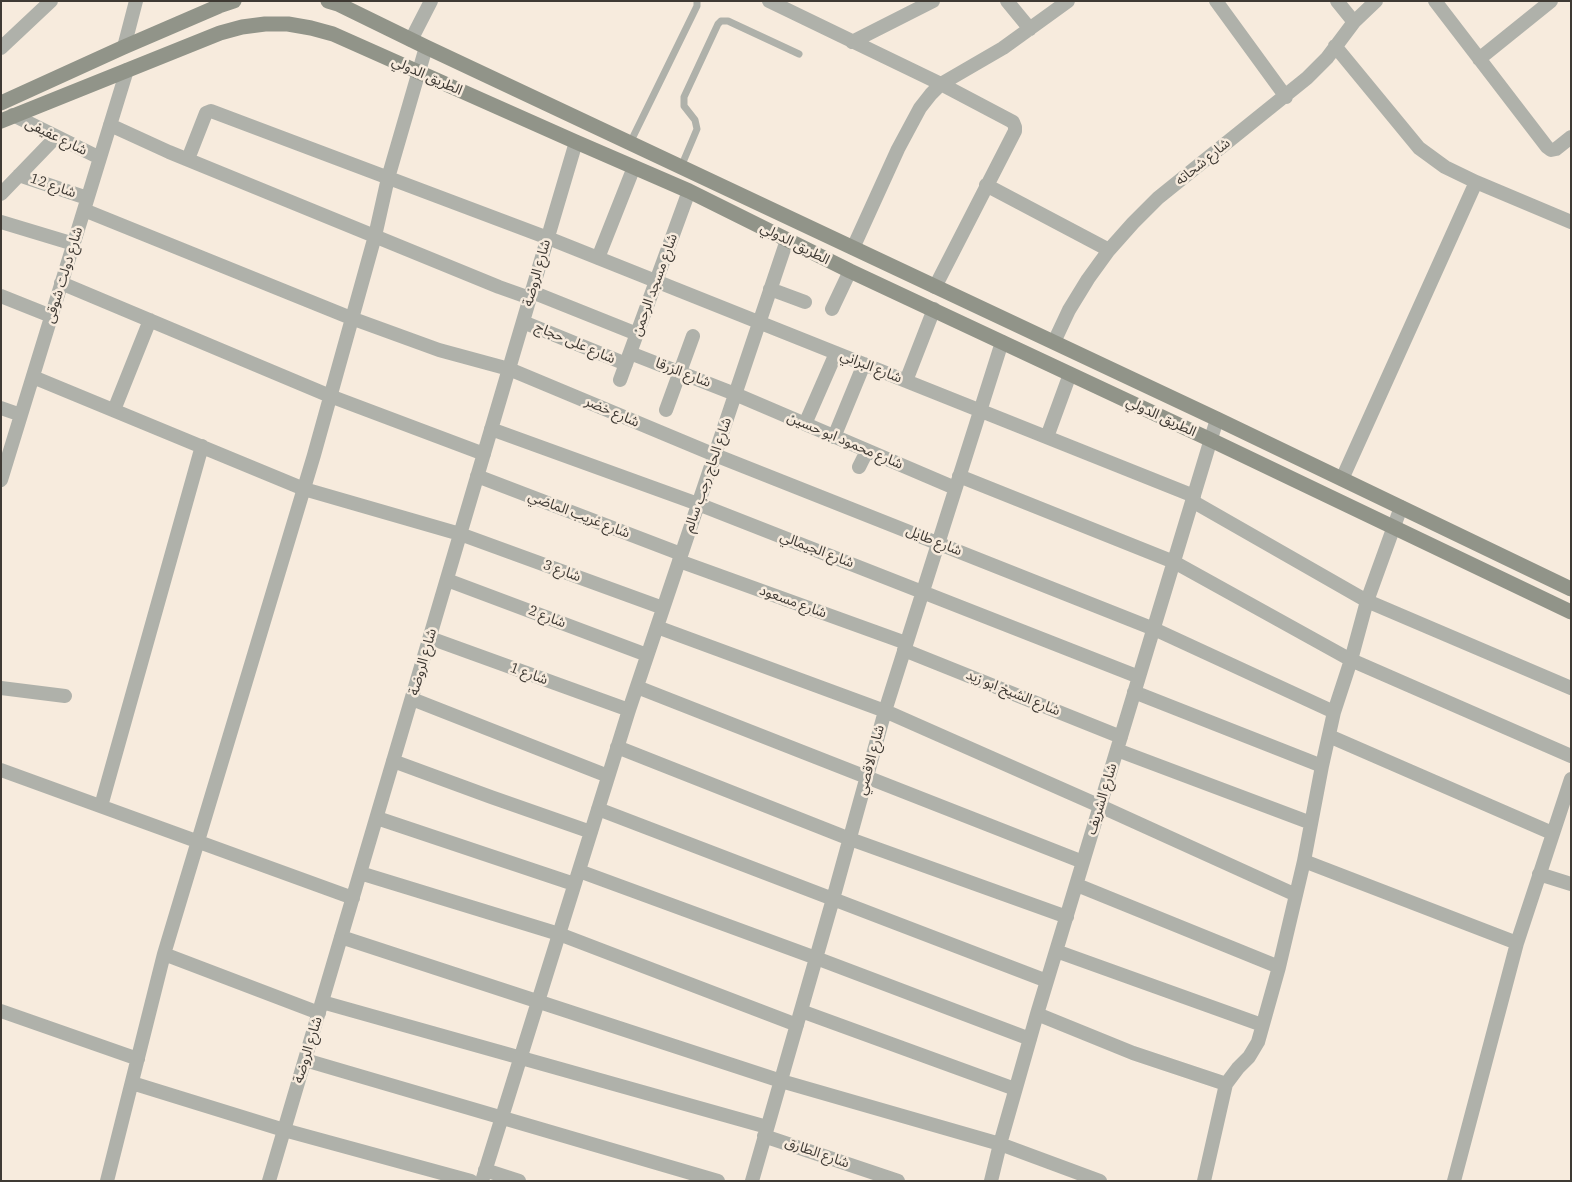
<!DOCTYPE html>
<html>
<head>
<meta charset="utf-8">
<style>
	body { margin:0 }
	#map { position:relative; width:1572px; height:1182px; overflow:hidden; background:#f7ebdd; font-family:"IBM Plex Serif",serif }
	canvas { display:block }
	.frame { position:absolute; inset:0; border:2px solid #3f3a34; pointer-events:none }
</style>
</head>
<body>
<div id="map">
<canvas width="1572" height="1182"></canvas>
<div class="frame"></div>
</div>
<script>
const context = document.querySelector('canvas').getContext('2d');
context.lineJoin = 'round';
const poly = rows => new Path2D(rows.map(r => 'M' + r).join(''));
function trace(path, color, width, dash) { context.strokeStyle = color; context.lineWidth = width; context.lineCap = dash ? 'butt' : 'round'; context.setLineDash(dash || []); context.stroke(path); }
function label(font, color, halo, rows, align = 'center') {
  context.font = font + ' "IBM Plex Serif","Noto Sans Arabic",serif'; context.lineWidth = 5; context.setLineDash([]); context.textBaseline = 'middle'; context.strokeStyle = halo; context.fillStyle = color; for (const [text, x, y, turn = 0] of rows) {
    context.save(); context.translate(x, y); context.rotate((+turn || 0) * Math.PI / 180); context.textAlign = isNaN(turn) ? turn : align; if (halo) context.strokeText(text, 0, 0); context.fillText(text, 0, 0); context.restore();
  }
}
const lane = poly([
	[630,143,697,6,697,1],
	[681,167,697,129,695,120,684,106,684,97,718,24,721,21,728,21,799,54]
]);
const street = poly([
	[769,1,941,84,1013,122,1015,127,1015,131,935,287],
	[1007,1,1030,29],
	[1216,1,1286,97],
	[1337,1,1354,22],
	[1435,1,1547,147,1551,150,1556,149,1571,137],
	[411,40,431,1],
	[852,42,933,1],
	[1335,46,1419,148,1445,167,1476,182,1571,222],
	[124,47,136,1],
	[1,48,51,1],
	[1479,59,1551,1],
	[13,115,100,158],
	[110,125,169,152,499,287,530,298],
	[188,159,206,113,211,111,548,238,1194,496],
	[19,175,87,198],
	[986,185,1109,250],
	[1,194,56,137],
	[84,210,351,318,439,350,509,369,715,455,1154,629,1334,712],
	[1,222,74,244],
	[853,248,898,149,920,108,931,94,941,84,1003,48,1068,1],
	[598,258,634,167],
	[61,283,330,396,484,454],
	[770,289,805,302],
	[532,292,637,334],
	[1,296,51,316],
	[832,309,850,271],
	[523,322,626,364],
	[1054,342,1069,310,1088,279,1109,250,1133,223,1158,198,1307,78,1327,58,1354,22,1376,1],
	[630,353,735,394,955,488],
	[33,377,304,489,460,534,663,608],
	[620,380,689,191],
	[906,381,934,309],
	[1,408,21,415],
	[114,410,150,320],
	[666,410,693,336],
	[805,424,836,353],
	[491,429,698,504,1139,677],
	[834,437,864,364],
	[1047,437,1070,374],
	[859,467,867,451],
	[477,476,681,554],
	[959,476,1174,562,1351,660,1571,756],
	[1342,479,1476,182],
	[1,480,127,70],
	[1192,501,1367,601,1571,688],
	[679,561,906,643],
	[447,580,647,655],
	[657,627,885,711,1100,806,1296,895],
	[430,638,629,710],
	[904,650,1121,737],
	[637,687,1083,862],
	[1,688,65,696],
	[1134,692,1322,766],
	[412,699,608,776],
	[1329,736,1552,833],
	[617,747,850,839,1067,917],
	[1117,750,1311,823],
	[393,761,491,797,591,832],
	[1,770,353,898],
	[101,806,202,446],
	[598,809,1047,981],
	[377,818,574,884],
	[1304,861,1517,943],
	[579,871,816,958,1030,1039],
	[360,873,559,934,797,1025],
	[1539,874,1571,884],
	[1077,885,1279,967],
	[341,937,781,1081,1000,1144,1100,1181],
	[1056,951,1262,1025],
	[164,954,319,1013],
	[322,1002,767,1127],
	[1,1011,138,1059],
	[801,1011,1015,1089],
	[1037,1014,1133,1053,1226,1084],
	[305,1060,718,1181],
	[132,1083,284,1130,471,1181],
	[764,1136,898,1181],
	[485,1170,519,1181],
	[107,1181,164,954,314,455,375,236,388,178,426,47],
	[269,1181,576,142],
	[482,1181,629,710,787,240],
	[752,1181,833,899,885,711,1002,342],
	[991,1181,1000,1144,1037,1014,1217,419],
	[1204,1181,1226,1084,1238,1068,1249,1057,1258,1042,1279,967,1304,861,1322,766,1334,712,1351,660,1367,601,1401,507],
	[1454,1181,1517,943,1571,779]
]);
const secondary = poly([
	[328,1,338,4,426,47,1217,419,1571,589],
	[1,103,124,47,219,6,234,1],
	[1,121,220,33,242,27,265,24,288,24,311,28,333,34,576,142,689,191,850,271,1211,440,1571,612]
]);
const streetNames = [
	["الطريق الدولي",427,76,24],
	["شارع عفيفى",56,137,26],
	["شارع شحاته",1203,162,-39],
	["شارع 12",53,186,19],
	["الطريق الدولي",795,244,27],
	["شارع الروضة",537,273,-74],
	["شارع دولت شوقى",64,275,-73],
	["شارع مسجد الرحمن",655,285,-70],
	["شارع على حجاج",575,343,23],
	["شارع البراني",871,367,22],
	["شارع الزرقا",683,373,21],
	["شارع خضر",612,412,23],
	["الطريق الدولي",1161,417,25],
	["شارع محمود ابو حسين",845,441,23],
	["شارع الحاج رجب سالم",708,475,-71],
	["شارع غريب الماضي",579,515,21],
	["شارع طايل",934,541,22],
	["شارع الجيمالي",817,550,21],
	["شارع 3",562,571,20],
	["شارع مسعود",793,602,20],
	["شارع 2",547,617,21],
	["شارع الروضة",423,662,-74],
	["شارع 1",529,674,20],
	["شارع الشيخ ابو زيد",1013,693,22],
	["شارع الاقصي",871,760,-75],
	["شارع الشريف",1102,799,-73],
	["شارع الروضة",308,1050,-73],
	["شارع الطارق",817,1153,19]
];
trace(lane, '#afb1aa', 7);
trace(street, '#afb1aa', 14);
trace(secondary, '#919489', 15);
label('14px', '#3f3a34', '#f7ebdd', streetNames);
</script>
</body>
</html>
